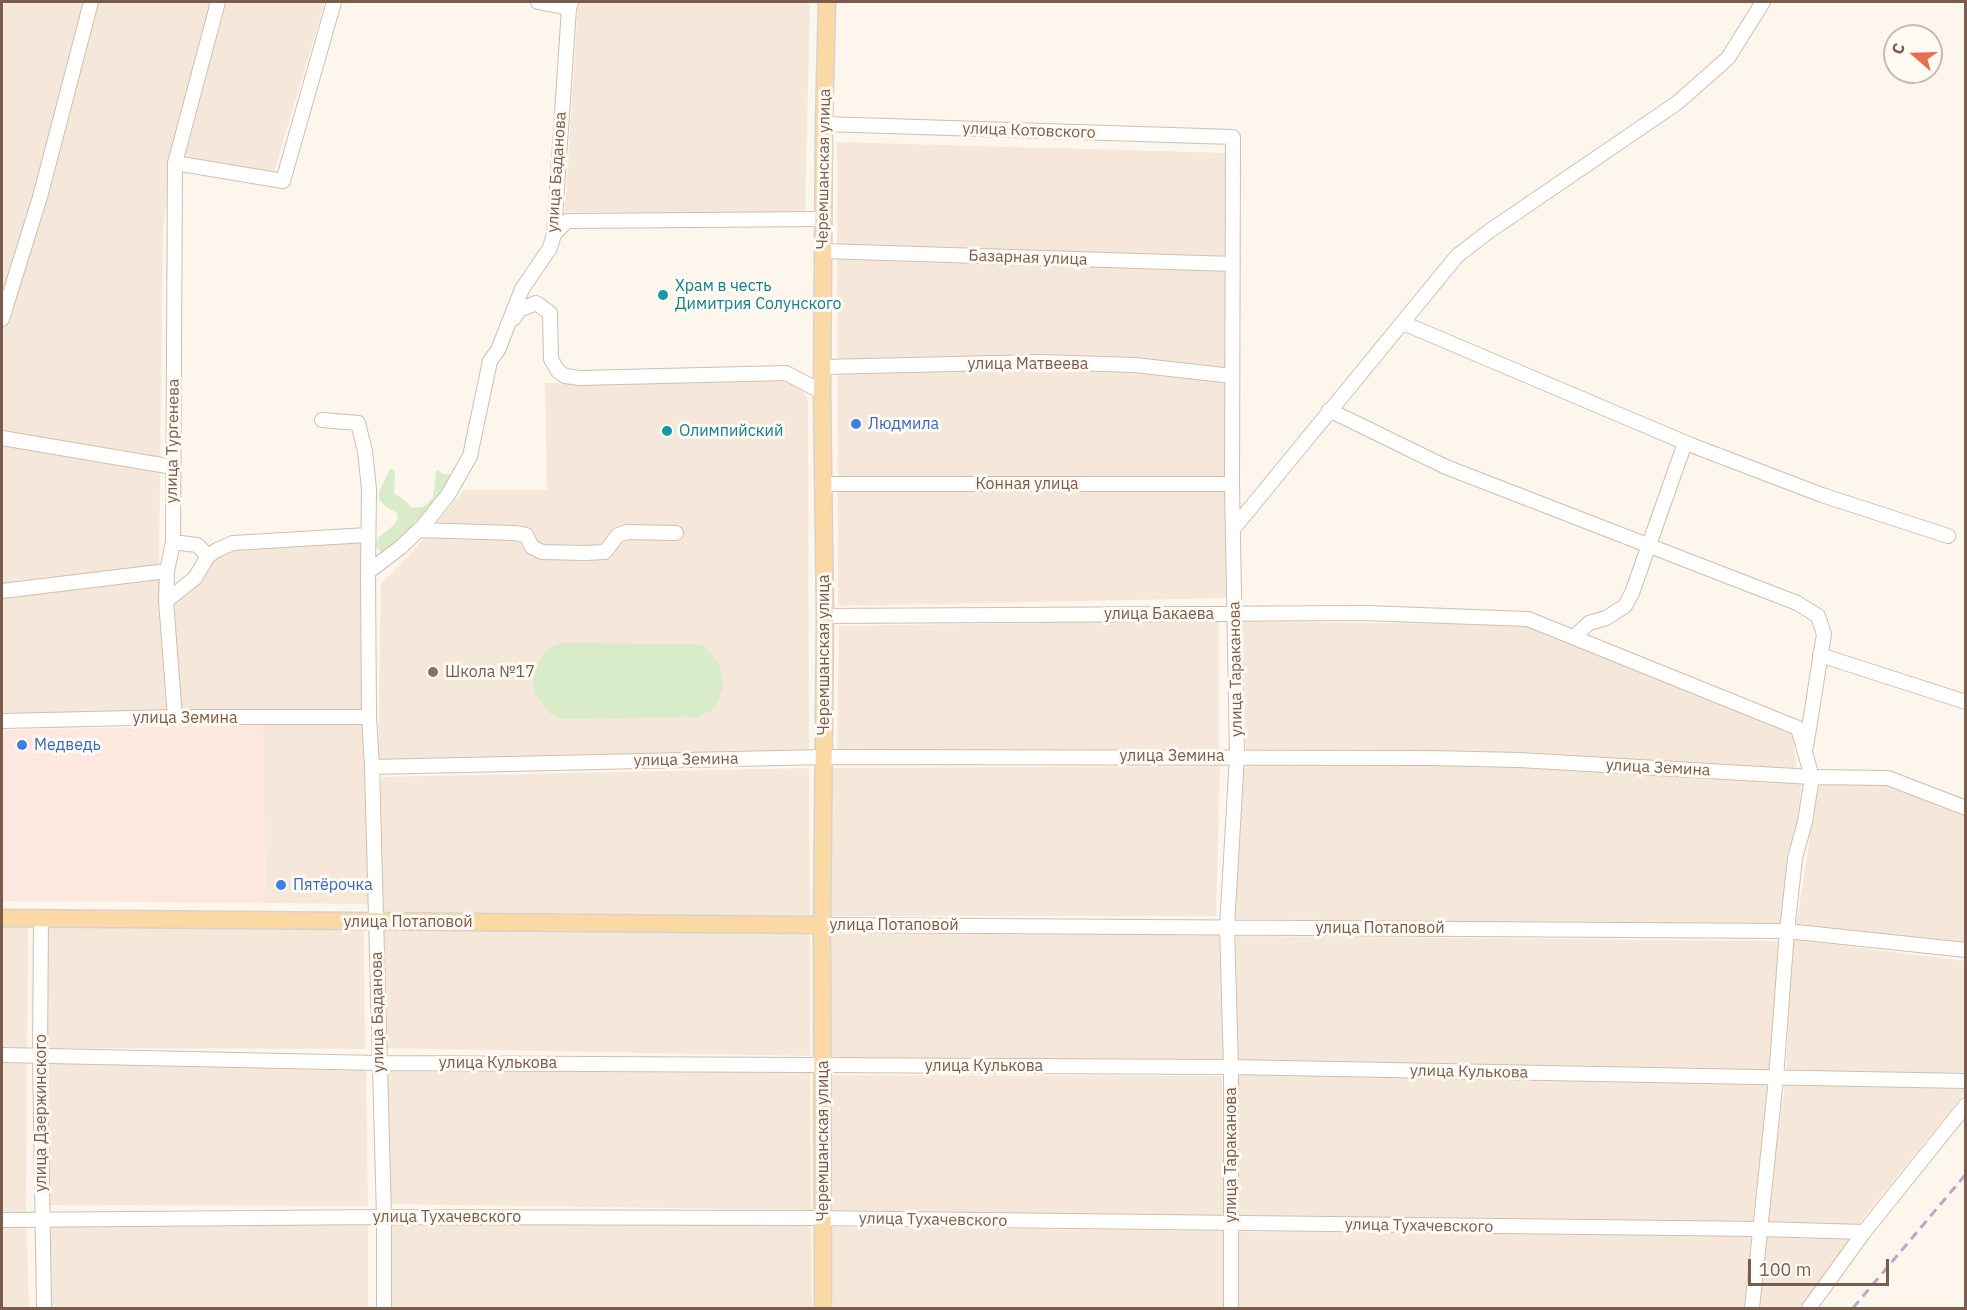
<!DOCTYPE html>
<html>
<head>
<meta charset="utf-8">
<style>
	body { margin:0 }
	#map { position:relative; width:1967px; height:1310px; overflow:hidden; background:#fdf6ec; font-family:"IBM Plex Sans",sans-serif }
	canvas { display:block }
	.frame { position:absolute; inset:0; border:3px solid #7a5c4d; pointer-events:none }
	.north { position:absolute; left:1883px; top:24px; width:60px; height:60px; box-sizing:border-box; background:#fffaf3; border:2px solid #cabbb1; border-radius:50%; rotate:290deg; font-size:16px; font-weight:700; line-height:24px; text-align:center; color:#7a5c4d }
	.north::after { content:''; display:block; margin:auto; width:21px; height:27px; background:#e76f51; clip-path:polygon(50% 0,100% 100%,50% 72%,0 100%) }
	.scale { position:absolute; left:1748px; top:1259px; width:141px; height:27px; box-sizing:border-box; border:3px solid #7a5c4d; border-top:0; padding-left:8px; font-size:18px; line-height:21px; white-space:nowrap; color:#7a5c4d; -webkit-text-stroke:4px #fffaf3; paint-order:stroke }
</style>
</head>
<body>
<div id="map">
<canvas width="1967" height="1310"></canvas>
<div class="frame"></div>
<div class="north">С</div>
<div class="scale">100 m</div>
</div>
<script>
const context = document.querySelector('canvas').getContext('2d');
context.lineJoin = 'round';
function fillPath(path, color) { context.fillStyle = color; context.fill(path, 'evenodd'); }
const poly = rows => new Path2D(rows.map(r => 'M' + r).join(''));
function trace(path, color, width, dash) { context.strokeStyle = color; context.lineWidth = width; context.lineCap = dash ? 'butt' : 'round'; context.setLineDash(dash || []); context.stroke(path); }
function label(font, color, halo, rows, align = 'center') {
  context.font = font + ' "IBM Plex Sans",sans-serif'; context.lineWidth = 6; context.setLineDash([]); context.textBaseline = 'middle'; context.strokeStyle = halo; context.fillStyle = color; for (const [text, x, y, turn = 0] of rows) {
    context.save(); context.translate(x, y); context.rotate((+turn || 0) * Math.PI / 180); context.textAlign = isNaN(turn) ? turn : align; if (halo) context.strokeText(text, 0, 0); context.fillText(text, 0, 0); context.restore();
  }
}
const residential = poly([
	[2,2,325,2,273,175,177,159,169,184,163,229,159,568,2,585],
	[578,2,810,2,805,213,565,212],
	[837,142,1227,153,1229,598,838,606],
	[773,380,787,382,799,387,808,399,809,751,378,760,381,584,407,558,464,490,547,490,545,383],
	[362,542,365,713,178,714,170,603,212,557,234,548],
	[159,578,173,715,2,714,2,598],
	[1219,620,1219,749,837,750,839,626],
	[1243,622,1526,624,1792,733,1797,771,1520,754,1370,750,1246,751],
	[363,723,368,904,265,903,263,725],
	[1237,760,1521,766,1802,782,1797,821,1787,855,1781,925,1234,919],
	[1220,766,1216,916,832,916,831,768],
	[809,768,810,915,380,913,381,777],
	[1819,781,1886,785,1965,816,1965,943,1796,925],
	[46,925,364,929,365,1049,46,1048],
	[2,927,28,927,26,1200,29,1308,2,1308],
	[380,930,810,934,810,1056,381,1048],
	[1219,933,1223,1062,830,1057,832,934],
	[1236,936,1780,941,1773,1071,1237,1061],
	[1792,939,1965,961,1965,1074,1786,1071],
	[366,1062,368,1206,48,1205,46,1064],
	[383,1066,810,1073,811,1210,386,1204],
	[1236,1073,1771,1084,1753,1221,1237,1219],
	[831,1075,1222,1076,1223,1216,832,1210],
	[1785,1083,1965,1086,1965,1093,1857,1226,1766,1226],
	[386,1220,811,1222,812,1308,387,1308],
	[48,1221,368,1222,368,1308,50,1308],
	[832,1227,1223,1231,1224,1308,833,1308],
	[1235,1232,1753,1234,1745,1308,1237,1308],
	[1766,1236,1852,1238,1801,1308,1757,1308]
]);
const commercial = poly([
	[263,725,265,903,2,901,2,730]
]);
const green = poly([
	[390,469,394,470,395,475,394,493,408,503,411,508,422,507,427,504,433,497,436,471,437,470,443,474,453,475,448,490,425,517,414,522,410,532,387,553,381,553,375,544,379,537,394,525,398,518,397,513,386,507,379,499,379,492],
	[563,643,694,644,705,647,718,663,722,674,723,687,718,702,711,711,696,717,561,719,552,715,536,696,533,681,536,668,543,655,551,647]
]);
const minor = poly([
	[538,2,569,8],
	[824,124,1233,137,1232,484,1237,756,1227,927,1231,1067,1231,1308],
	[175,163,283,181,334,2],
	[554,234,567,221,823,219],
	[823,251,1233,264],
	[514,318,519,310,536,303,550,313,551,359,558,371,565,376,580,378,786,373,822,392],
	[2,319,40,197,91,2],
	[1403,323,1691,445,1822,495,1948,536],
	[823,367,1039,362,1135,365,1232,376],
	[1329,410,1446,467,1797,603,1818,616,1824,634,1806,747],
	[322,420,358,423,365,451,369,489,368,572],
	[2,438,173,467],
	[822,484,1232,484],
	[1234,528,1457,256,1488,232,1677,103,1728,58,1763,2],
	[419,530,515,533,526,535,532,547,542,552,585,553,605,552,618,535,627,532,676,533],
	[173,542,197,545,208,556],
	[2,591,167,571],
	[166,601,195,578,208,556,217,550,233,543,367,535],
	[825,616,1365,613,1528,619,1798,728,1812,777,1805,822,1795,858,1787,931,1776,1078,1752,1308],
	[1574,637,1589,623,1606,618,1625,606,1632,593,1685,443],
	[1820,655,1966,702],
	[175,717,166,601,167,571,173,542,175,163,218,2],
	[2,721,175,717,369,717],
	[372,767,824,757,1430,758,1519,760,1812,777,1888,778,1966,808],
	[41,918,40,1056,44,1308],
	[822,925,1787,931,1966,950],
	[2,1055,378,1063,1231,1067,1966,1081],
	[2,1220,384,1217,811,1218,1761,1229,1864,1232],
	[384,1308,384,1217,372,767,369,717,368,572,401,547,423,526,448,495,470,456,490,361,498,350,522,289,550,248,554,234,569,8,571,2],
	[1809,1308,1864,1232,1966,1105]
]);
const major = poly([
	[2,918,822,925],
	[823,1308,822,925,825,616,822,392,824,124,827,2]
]);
const rail = poly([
	[1853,1308,1966,1174]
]);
const markers = [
	[663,295,6,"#0f9aa8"],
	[856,424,6,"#3f7fe0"],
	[667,431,6,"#0f9aa8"],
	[433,672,6,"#8d6e63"],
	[22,745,6,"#3f7fe0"],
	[281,885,6,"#3f7fe0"]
];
const streetNames = [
	["улица Котовского",1029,131,2],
	["Черемшанская улица",824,169,-89],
	["улица Баданова",557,172,-86],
	["Базарная улица",1028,258,2],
	["улица Матвеева",1028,364],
	["улица Тургенева",173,441,-89],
	["Конная улица",1027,484],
	["улица Бакаева",1159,614],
	["Черемшанская улица",824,655,-90],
	["улица Тараканова",1236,669,-91],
	["улица Земина",185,718],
	["улица Земина",1172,756],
	["улица Земина",686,760,-1],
	["улица Земина",1658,768,3],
	["улица Потаповой",408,922],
	["улица Потаповой",894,925],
	["улица Потаповой",1380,928],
	["улица Баданова",378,1012,-91],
	["улица Кулькова",498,1063],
	["улица Кулькова",984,1066],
	["улица Кулькова",1469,1072,1],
	["улица Дзержинского",41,1113,-90],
	["Черемшанская улица",823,1141,-90],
	["улица Тараканова",1231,1155,-90],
	["улица Тухачевского",447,1217],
	["улица Тухачевского",933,1220,1],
	["улица Тухачевского",1419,1226,1]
];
const cultureNames = [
	["Храм в честь",675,286],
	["Димитрия Солунского",675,304],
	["Олимпийский",679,431]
];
const shopNames = [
	["Людмила",868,424],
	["Медведь",34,745],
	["Пятёрочка",293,885]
];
const educationNames = [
	["Школа №17",445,672]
];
fillPath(residential, '#f5e8da');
fillPath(commercial, '#fde8e0');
fillPath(green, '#d8ecc9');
trace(minor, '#d1beb0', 16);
trace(major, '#dad1cd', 19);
trace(minor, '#fff', 14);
trace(major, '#fbd9a5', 16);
trace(rail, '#b9a8c9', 3, [9, 6]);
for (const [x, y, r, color] of markers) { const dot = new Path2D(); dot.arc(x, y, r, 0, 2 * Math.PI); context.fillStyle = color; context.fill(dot); trace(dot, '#fffaf3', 2); }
label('16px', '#7a5c4d', '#fffaf3', streetNames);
label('16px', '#0d838f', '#fffaf3', cultureNames, 'left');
label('16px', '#366cbe', '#fffaf3', shopNames, 'left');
label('16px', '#785e54', '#fffaf3', educationNames, 'left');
</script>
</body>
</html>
